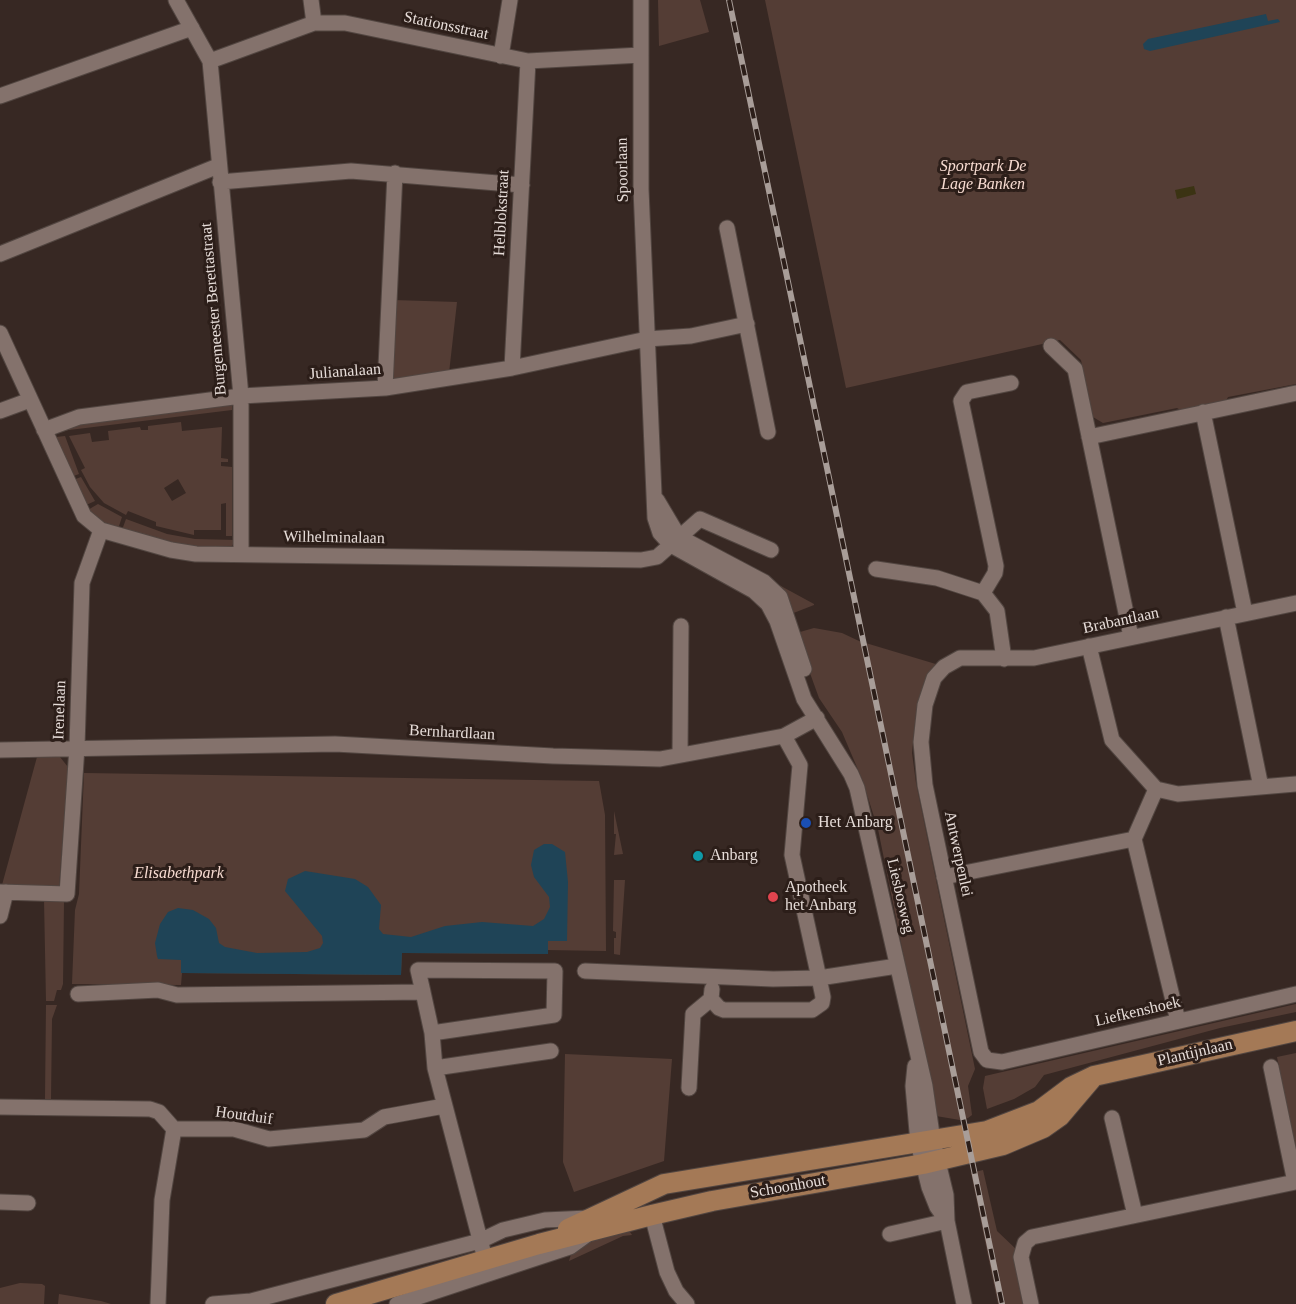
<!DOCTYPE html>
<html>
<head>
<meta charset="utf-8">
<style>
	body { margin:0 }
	canvas { display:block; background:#372823 }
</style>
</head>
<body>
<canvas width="1296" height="1304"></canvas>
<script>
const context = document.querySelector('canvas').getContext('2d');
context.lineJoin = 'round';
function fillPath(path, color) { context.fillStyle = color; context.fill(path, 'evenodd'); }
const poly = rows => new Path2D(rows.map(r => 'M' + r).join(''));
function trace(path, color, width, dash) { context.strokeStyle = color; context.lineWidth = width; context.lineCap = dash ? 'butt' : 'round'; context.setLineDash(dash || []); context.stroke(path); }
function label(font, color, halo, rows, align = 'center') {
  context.font = font + ' "Times New Roman",serif'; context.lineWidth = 6; context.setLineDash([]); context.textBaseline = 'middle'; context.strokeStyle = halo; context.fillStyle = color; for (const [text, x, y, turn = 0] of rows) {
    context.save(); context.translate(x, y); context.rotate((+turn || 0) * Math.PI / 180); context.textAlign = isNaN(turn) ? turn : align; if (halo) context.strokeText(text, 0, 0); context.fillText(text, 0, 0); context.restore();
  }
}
const green = poly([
	[658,0,700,0,709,32,659,46],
	[765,0,1296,0,1296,384,1228,397,1225,403,1184,412,1177,408,1103,423,1093,417,1081,360,1060,340,846,388],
	[393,300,457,302,449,373,391,382],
	[232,404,232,410,61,431,81,423],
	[181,422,182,431,222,427,221,458,228,459,228,462,221,462,221,466,232,467,232,536,226,536,226,503,221,504,221,530,194,530,194,535,156,526,156,522,128,511,126,515,104,503,90,487,81,470,85,468,69,436,90,433,92,442,109,440,108,431,140,427,141,430,148,430,148,426],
	[178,479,186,493,172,501,164,488],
	[65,436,79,474,71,477,55,442,56,437],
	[81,477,95,501,84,506,73,480],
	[98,504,122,517,118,529,100,523,86,511],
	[126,519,167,534,195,539,236,540,231,547,194,549,122,530],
	[702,543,814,604,814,605,791,614],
	[814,628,842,633,859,641,939,665,924,683,916,712,912,753,916,783,975,1069,968,1086,972,1115,968,1118,960,1120,936,1116,878,829,862,779,842,732,819,698,802,651,800,632],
	[37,757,60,757,68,767,59,888,2,885],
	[84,773,599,781,605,815,606,951,548,950,548,954,402,953,401,975,182,973,181,985,72,984,75,910,79,894],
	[614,811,623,854,614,855,616,834,614,834],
	[614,880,625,880,620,955,614,954,614,938,616,938,616,932,613,931],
	[44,899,64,901,63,984,61,990,57,990,54,1001,46,1001],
	[1296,1004,1296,1012,1220,1028,1044,1075,1035,1087,1014,1099,987,1109,983,1088,985,1076],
	[46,1005,57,1005,52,1019,51,1099,45,1099],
	[1296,1053,1296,1151,1277,1057],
	[565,1054,672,1059,664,1161,574,1192,563,1162],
	[983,1170,997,1231,1017,1250,1025,1304,998,1304,971,1173],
	[627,1227,632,1235,623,1236,569,1261,572,1251,583,1241],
	[20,1283,42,1284,45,1286,44,1304,0,1304,0,1288],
	[59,1294,101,1301,111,1304,58,1304]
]);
const sand = poly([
	[1194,186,1196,194,1177,199,1175,190]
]);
const water = poly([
	[1266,14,1268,21,1278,19,1280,22,1150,51,1144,49,1143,44,1148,39],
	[544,844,552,844,565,852,568,882,567,941,548,941,548,954,402,953,401,975,181,973,181,960,158,959,157,956,155,943,160,924,168,912,178,908,193,910,209,919,216,928,219,943,225,947,257,953,307,952,320,948,323,943,322,936,285,891,288,879,305,871,355,879,368,887,381,905,379,929,383,934,411,937,445,926,482,922,533,926,544,919,550,907,549,897,534,877,531,865,534,850]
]);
const minor = poly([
	[176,0,210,61,241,396,241,554],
	[311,0,314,23],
	[641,0,641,189,655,518,660,533,671,545,754,591,768,604,777,621,804,699,851,774,857,788,925,1086,933,1141,946,1195,947,1221,964,1304],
	[501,56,510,0],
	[210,61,314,23,345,23,528,61,641,55],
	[0,96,192,28],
	[220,182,351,171,522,185],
	[727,228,768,432],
	[0,254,218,166],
	[0,333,84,516,101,530,171,550,196,554,641,560,657,557,700,519,771,550],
	[1051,346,1075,369,1131,637],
	[512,368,528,61],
	[385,388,395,173],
	[0,411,30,400],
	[1203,412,1245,613],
	[44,430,79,417,241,396,385,388,512,368,647,339,691,336,747,324],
	[1089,437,1296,393],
	[657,500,679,537,764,582,780,597,804,669],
	[876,569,937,578,983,593,997,611,1004,659],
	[983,593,995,573,996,566,961,401,967,392,1011,383],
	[1296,603,1034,658,960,658,944,667,934,678,925,705,921,742,925,785,981,1052,987,1060,1002,1062,1296,994],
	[1226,617,1261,787],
	[1089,646,1112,740,1156,789,1178,794,1296,784],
	[784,736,800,765,792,855,819,978,897,966],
	[0,750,335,744,553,756,660,759,784,736,817,718],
	[680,755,681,626],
	[1134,839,1178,1021],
	[944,877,1134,839,1156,789],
	[0,892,67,894,77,747,82,583,101,530],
	[0,916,6,892],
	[585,971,773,979,819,978,823,997,822,1003,812,1010,724,1010,719,1008,711,999],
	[423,992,418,970,555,971,554,1015,432,1033],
	[78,994,158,990,177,995,423,992,432,1033,435,1068],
	[915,1066,913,1086,918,1143,929,1187,937,1207,947,1221],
	[689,1088,693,1014,711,999,712,989],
	[0,1107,150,1109,159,1112,174,1129],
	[1112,1118,1135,1215],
	[0,1202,28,1203],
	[652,1215,667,1272,676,1291,687,1304],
	[890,1234,947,1221],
	[483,1251,435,1068,551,1051],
	[158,1304,162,1200,174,1129,234,1129,269,1139,364,1130,384,1117,444,1106],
	[213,1304,251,1301,480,1241,503,1230,545,1220,588,1218],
	[397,1304,570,1247,588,1234],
	[1031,1304,1021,1257,1025,1243,1032,1237,1295,1182,1271,1067]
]);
const major = poly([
	[568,1229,664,1184,987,1131,1039,1111,1071,1087,1094,1076,1296,1031],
	[336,1304,539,1244,652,1215,712,1201,923,1164,1003,1145,1043,1128,1060,1116,1094,1076]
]);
const rail = poly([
	[729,0,1002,1304]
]);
const markers = [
	[806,823,6,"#1a4fb4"],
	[698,856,6,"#0f9aa8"],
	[773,897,6,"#e0444e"]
];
const streetNames = [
	["Stationsstraat",446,26,12],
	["Spoorlaan",623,170,-91],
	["Helblokstraat",502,213,-87],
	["Burgemeester Berettastraat",214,309,-95],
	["Julianalaan",345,372,-4],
	["Wilhelminalaan",334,538,1],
	["Brabantlaan",1121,621,-12],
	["Irenelaan",60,710,-88],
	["Bernhardlaan",452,733,3],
	["Antwerpenlei",958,854,78],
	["Liesbosweg",900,896,77],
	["Liefkenshoek",1138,1012,-13],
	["Plantijnlaan",1195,1053,-13],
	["Houtduif",244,1116,8],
	["Schoonhout",788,1187,-10]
];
const parkNames = [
	["Sportpark De",983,167],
	["Lage Banken",983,185],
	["Elisabethpark",179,874]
];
const poiNames = [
	["Het Anbarg",818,823],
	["Anbarg",710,856],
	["Apotheek",785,888],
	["het Anbarg",785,906]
];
fillPath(green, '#543d35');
fillPath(sand, '#3b3313');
fillPath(water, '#1f4457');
trace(minor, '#524641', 17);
trace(major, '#524641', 22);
trace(minor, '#84726c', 15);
trace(major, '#a47956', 20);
trace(rail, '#a89d98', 6);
trace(rail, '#2c1e19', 4, [11]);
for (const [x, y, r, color] of markers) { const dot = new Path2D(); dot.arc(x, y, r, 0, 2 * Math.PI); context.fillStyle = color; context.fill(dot); trace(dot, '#2c1e19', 2); }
label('16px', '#e6dcd8', '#2c1e19', streetNames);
label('italic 16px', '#f8dcd2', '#2c1e19', parkNames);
label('16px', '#e6dcd8', '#2c1e19', poiNames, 'left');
</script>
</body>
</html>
